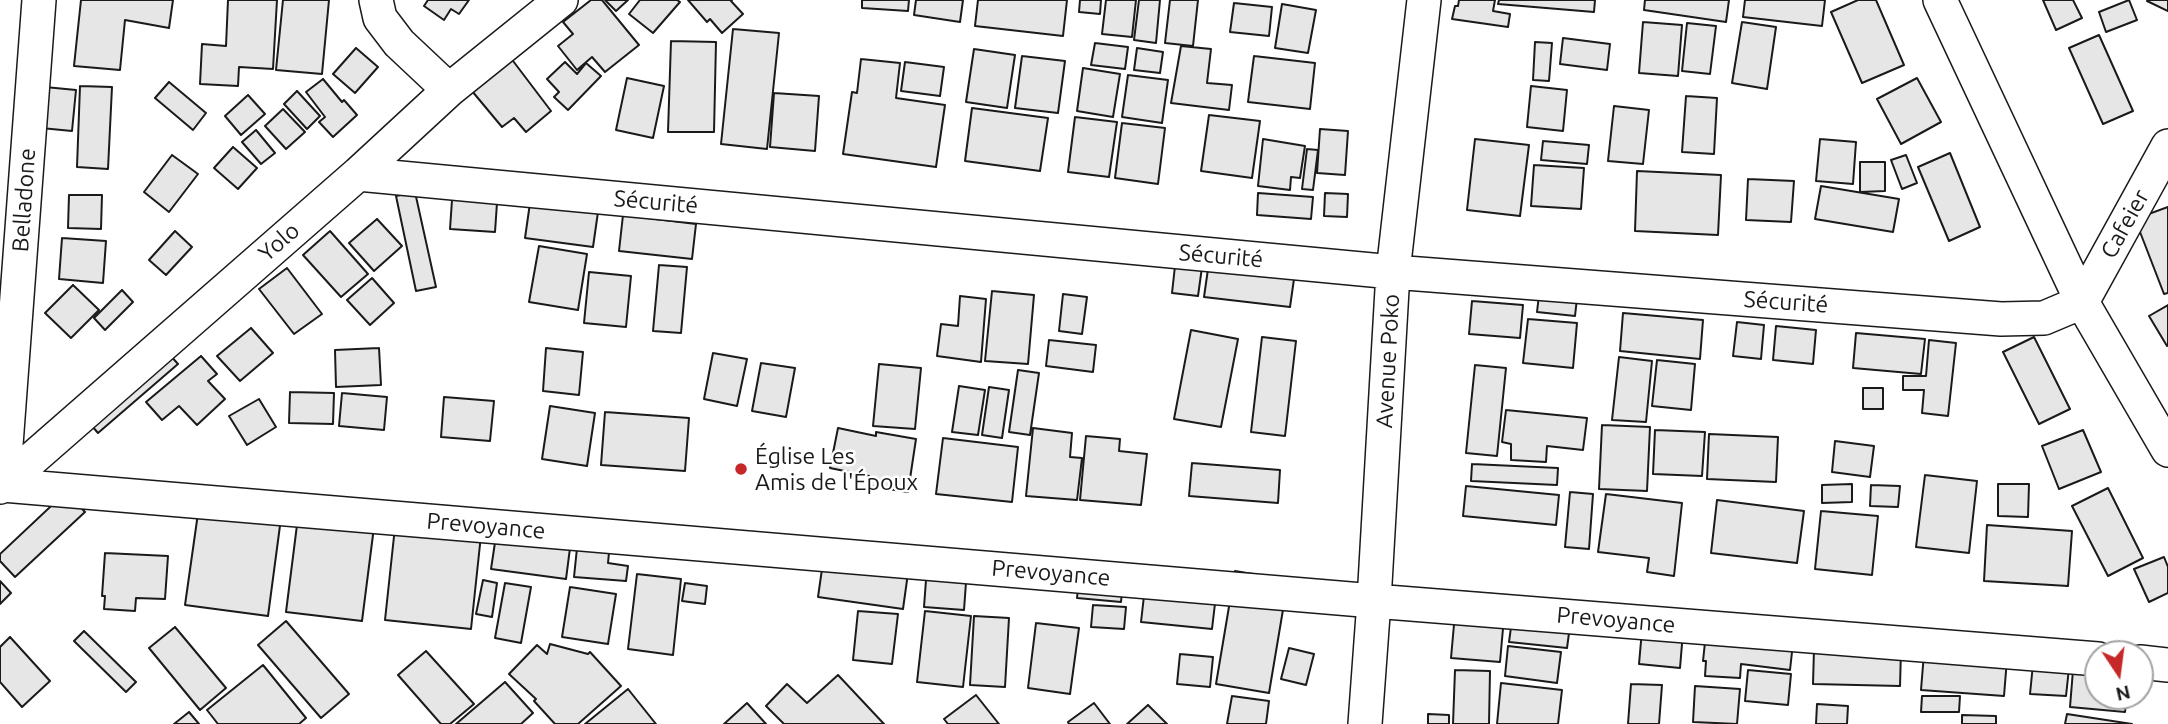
<!DOCTYPE html>
<html>
<head>
<meta charset="utf-8">
<style>
	body { margin:0 }
	#map { position:relative; width:2168px; height:724px; overflow:hidden; background:#fff; font-family:Ubuntu,sans-serif }
	canvas { display:block }
	.north { position:absolute; left:2084px; top:640px; width:70px; height:70px; box-sizing:border-box; background:#fff; border:2px solid #a3a3a3; border-radius:50%; rotate:167deg; font-size:19px; font-weight:700; line-height:28px; text-align:center; color:#1a1a1a }
	.north::after { content:''; display:block; margin:auto; width:24px; height:32px; background:#c62828; clip-path:polygon(50% 0,100% 100%,50% 72%,0 100%) }
</style>
</head>
<body>
<div id="map">
<canvas width="2168" height="724"></canvas>
<div class="north">N</div>
</div>
<script>
const context = document.querySelector('canvas').getContext('2d');
context.lineJoin = 'round';
function fillPath(path, color) { context.fillStyle = color; context.fill(path, 'evenodd'); }
const poly = rows => new Path2D(rows.map(r => 'M' + r).join(''));
function trace(path, color, width, dash) { context.strokeStyle = color; context.lineWidth = width; context.lineCap = dash ? 'butt' : 'round'; context.setLineDash(dash || []); context.stroke(path); }
function label(font, color, halo, rows, align = 'center') {
  context.font = font + ' Ubuntu,sans-serif'; context.lineWidth = 5; context.setLineDash([]); context.textBaseline = 'middle'; context.strokeStyle = halo; context.fillStyle = color; for (const [text, x, y, turn = 0] of rows) {
    context.save(); context.translate(x, y); context.rotate((+turn || 0) * Math.PI / 180); context.textAlign = isNaN(turn) ? turn : align; if (halo) context.strokeText(text, 0, 0); context.fillText(text, 0, 0); context.restore();
  }
}
const building = poly([
	[81,0,173,0,169,28,125,20,120,70,74,66,81,0],
	[228,0,277,0,273,69,239,67,238,86,200,84,202,44,226,46,228,0],
	[283,0,329,0,322,74,276,70,283,0],
	[428,0,469,0,459,14,451,9,444,20,424,6,428,0],
	[591,0,602,0,639,45,605,72,592,57,577,70,558,46,573,34,563,22,591,0],
	[605,0,628,0,616,11,605,0],
	[640,0,677,0,680,2,653,33,629,14,640,0],
	[688,0,732,0,731,1,743,14,722,33,710,19,707,22,688,0],
	[862,0,909,0,908,11,862,8,862,0],
	[916,0,963,0,960,22,914,15,916,0],
	[978,0,1067,0,1063,36,975,26,978,0],
	[1080,0,1101,0,1100,14,1079,12,1080,0],
	[1106,0,1136,0,1132,37,1102,34,1106,0],
	[1139,0,1160,0,1156,43,1134,40,1139,0],
	[1170,0,1198,0,1193,46,1165,43,1170,0],
	[1459,0,1495,0,1493,11,1510,14,1508,27,1452,19,1455,6,1458,6,1459,0],
	[1499,0,1595,0,1594,12,1498,4,1499,0],
	[1645,0,1729,0,1726,22,1644,10,1645,0],
	[1745,0,1825,0,1822,26,1743,17,1745,0],
	[1858,0,1876,0,1904,65,1862,83,1831,12,1858,0],
	[2043,0,2073,0,2082,18,2056,30,2043,0],
	[2129,0,2137,20,2106,32,2099,12,2129,0],
	[2148,0,2168,0,2168,11,2147,1,2148,0],
	[1234,3,1272,7,1269,36,1230,32,1234,3],
	[1282,4,1316,10,1308,53,1275,48,1282,4],
	[1643,22,1682,25,1678,76,1639,73,1643,22],
	[1742,22,1776,27,1767,89,1732,83,1742,22],
	[1687,23,1716,26,1710,74,1682,71,1687,23],
	[733,29,779,33,767,149,721,144,733,29],
	[2099,35,2133,111,2103,124,2069,48,2099,35],
	[1563,38,1610,44,1607,70,1560,64,1563,38],
	[671,41,716,42,714,132,668,132,671,41],
	[1535,42,1552,43,1549,81,1533,80,1535,42],
	[1095,43,1128,47,1125,69,1091,65,1095,43],
	[1181,46,1211,49,1207,83,1232,85,1229,110,1171,103,1181,46],
	[356,48,378,67,355,93,333,74,356,48],
	[1137,48,1163,52,1160,73,1134,70,1137,48],
	[974,49,1015,55,1007,108,966,102,974,49],
	[507,53,551,111,526,132,514,118,502,127,467,85,507,53],
	[1022,56,1065,61,1058,113,1015,108,1022,56],
	[1254,56,1315,63,1310,109,1248,102,1254,56],
	[861,59,900,63,896,98,945,105,936,167,843,154,852,92,857,93,861,59],
	[565,62,577,74,586,63,601,76,568,110,554,97,559,92,547,79,565,62],
	[905,62,944,67,940,96,901,91,905,62],
	[1083,68,1120,74,1113,117,1077,111,1083,68],
	[1128,75,1168,80,1162,123,1122,117,1128,75],
	[627,78,664,86,653,138,616,130,627,78],
	[1917,78,1941,122,1901,144,1877,99,1917,78],
	[323,79,342,102,344,100,357,115,333,137,319,122,325,117,306,92,323,79],
	[169,82,206,113,193,130,155,98,169,82],
	[80,86,112,87,108,169,77,167,80,86],
	[1531,86,1567,90,1563,131,1527,127,1531,86],
	[45,87,76,90,72,131,41,128,45,87],
	[297,91,320,116,307,129,284,104,297,91],
	[774,93,819,96,815,151,770,147,774,93],
	[248,95,265,114,241,135,225,116,248,95],
	[1686,96,1717,98,1714,154,1682,152,1686,96],
	[1614,106,1649,110,1643,164,1608,161,1614,106],
	[972,108,1048,118,1040,171,965,161,972,108],
	[283,109,305,132,286,149,265,126,283,109],
	[1209,115,1260,121,1252,178,1201,171,1209,115],
	[1075,117,1117,122,1109,177,1068,172,1075,117],
	[1122,123,1165,128,1158,184,1115,178,1122,123],
	[1320,129,1348,131,1345,175,1317,173,1320,129],
	[256,130,275,153,261,164,242,142,256,130],
	[1263,139,1305,146,1300,178,1291,177,1290,190,1258,186,1263,139],
	[1475,139,1529,145,1520,216,1467,210,1475,139],
	[1820,139,1856,142,1853,184,1816,181,1820,139],
	[1543,141,1589,145,1587,164,1541,160,1543,141],
	[233,147,257,168,238,189,214,168,233,147],
	[1307,149,1318,150,1313,190,1302,189,1307,149],
	[1950,153,1980,227,1949,241,1918,167,1950,153],
	[172,155,198,174,169,212,144,192,172,155],
	[1906,155,1917,183,1902,189,1891,160,1906,155],
	[1860,162,1885,162,1885,191,1860,192,1860,162],
	[1534,165,1584,168,1581,209,1531,206,1534,165],
	[454,171,499,174,495,232,450,229,454,171],
	[1637,171,1721,175,1718,235,1635,231,1637,171],
	[1748,179,1794,181,1791,222,1746,220,1748,179],
	[1821,186,1899,199,1893,232,1815,219,1821,186],
	[415,192,436,287,416,291,396,196,415,192],
	[1258,193,1313,197,1311,219,1257,215,1258,193],
	[1325,193,1348,194,1347,217,1324,216,1325,193],
	[69,195,102,195,101,229,68,228,69,195],
	[530,203,598,212,593,247,525,238,530,203],
	[2168,207,2168,293,2164,294,2135,219,2168,207],
	[623,215,696,224,692,259,619,251,623,215],
	[377,219,402,246,374,271,349,243,377,219],
	[175,231,192,247,166,275,149,260,175,231],
	[330,231,368,274,341,297,303,255,330,231],
	[62,238,106,241,103,283,59,279,62,238],
	[539,246,587,254,578,310,529,302,539,246],
	[1176,257,1203,260,1198,296,1172,293,1176,257],
	[1209,262,1295,272,1290,307,1204,297,1209,262],
	[659,265,687,267,681,333,653,331,659,265],
	[287,268,322,314,294,334,259,289,287,268],
	[1542,269,1580,272,1575,316,1537,312,1542,269],
	[589,272,631,276,626,327,584,323,589,272],
	[372,278,394,303,370,325,347,300,372,278],
	[73,285,99,310,71,338,45,313,73,285],
	[122,290,133,302,105,330,94,318,122,290],
	[992,291,1034,295,1028,364,985,361,992,291],
	[1063,294,1087,297,1082,334,1059,331,1063,294],
	[960,296,986,299,981,362,937,356,941,324,958,326,960,296],
	[1472,301,1523,305,1520,338,1469,334,1472,301],
	[2168,305,2168,345,2167,346,2149,316,2168,305],
	[1623,313,1703,320,1700,359,1620,351,1623,313],
	[1528,319,1577,323,1573,368,1523,363,1528,319],
	[1737,322,1764,325,1761,359,1733,356,1737,322],
	[1776,326,1816,330,1813,364,1773,360,1776,326],
	[251,328,273,353,240,381,217,356,251,328],
	[1191,330,1238,339,1221,427,1174,419,1191,330],
	[1856,333,1925,339,1921,374,1853,368,1856,333],
	[151,334,178,364,98,433,72,403,151,334],
	[1262,337,1296,341,1285,436,1251,432,1262,337],
	[2034,337,2070,409,2039,424,2003,352,2034,337],
	[1049,340,1096,345,1093,372,1046,366,1049,340],
	[1929,340,1956,343,1948,416,1922,413,1924,390,1903,390,1903,376,1926,376,1929,340],
	[379,348,381,385,336,387,335,350,379,348],
	[546,348,583,352,579,395,543,391,546,348],
	[713,353,747,359,737,406,704,399,713,353],
	[201,356,217,374,208,381,225,399,197,425,179,406,162,420,146,402,201,356],
	[1619,357,1652,361,1646,422,1612,420,1619,357],
	[1657,360,1695,364,1691,410,1652,406,1657,360],
	[761,363,795,368,786,417,752,411,761,363],
	[879,364,921,368,915,429,873,426,879,364],
	[1475,365,1506,368,1497,456,1466,453,1475,365],
	[1018,370,1039,373,1030,435,1009,432,1018,370],
	[959,386,985,390,978,435,952,432,959,386],
	[989,387,1009,390,1002,438,982,435,989,387],
	[1863,388,1883,388,1883,409,1863,409,1863,388],
	[290,392,334,393,333,424,289,423,290,392],
	[342,393,387,397,384,430,339,426,342,393],
	[444,397,494,401,490,441,441,437,444,397],
	[259,399,276,427,247,445,229,416,259,399],
	[550,406,595,413,587,466,542,459,550,406],
	[1506,410,1587,418,1583,450,1547,446,1546,462,1511,460,1511,444,1502,442,1506,410],
	[605,412,689,418,685,471,601,465,605,412],
	[1602,425,1650,427,1647,491,1599,489,1602,425],
	[838,428,876,436,876,432,916,439,908,492,868,486,869,476,830,468,838,428],
	[1033,428,1072,433,1070,457,1082,458,1077,500,1026,496,1033,428],
	[1655,430,1705,432,1702,476,1653,474,1655,430],
	[2083,430,2101,472,2059,489,2042,446,2083,430],
	[1709,434,1778,437,1776,482,1707,479,1709,434],
	[1086,436,1120,439,1119,451,1147,454,1141,505,1080,500,1086,436],
	[943,438,1018,447,1012,502,936,494,943,438],
	[1835,441,1874,446,1870,477,1832,472,1835,441],
	[1192,463,1280,470,1278,503,1189,496,1192,463],
	[1472,464,1558,468,1557,485,1471,481,1472,464],
	[1925,475,1977,481,1969,553,1916,547,1925,475],
	[1852,484,1852,502,1822,503,1822,485,1852,484],
	[1998,484,2029,484,2028,517,1998,516,1998,484],
	[1871,485,1900,486,1898,507,1870,506,1871,485],
	[1466,486,1559,495,1556,525,1463,516,1466,486],
	[2108,488,2143,558,2108,576,2072,506,2108,488],
	[66,492,85,512,15,577,0,561,0,554,66,492],
	[201,492,283,503,268,616,185,605,201,492],
	[1570,492,1593,494,1589,549,1565,547,1570,492],
	[1606,494,1682,503,1674,576,1647,572,1649,558,1598,552,1606,494],
	[1717,500,1804,511,1797,563,1711,553,1717,500],
	[1821,511,1878,516,1872,575,1815,569,1821,511],
	[499,516,573,525,566,579,491,569,499,516],
	[298,517,374,527,362,621,286,612,298,517],
	[580,519,610,542,608,563,628,566,626,581,574,577,580,519],
	[1987,525,2072,531,2068,586,1984,581,1987,525],
	[395,527,481,535,471,629,385,620,395,527],
	[105,553,168,556,165,599,136,598,135,611,104,609,105,596,102,596,105,553],
	[928,553,968,555,964,610,924,607,928,553],
	[2164,557,2168,567,2168,593,2149,602,2134,569,2164,557],
	[823,562,908,573,903,609,818,597,823,562],
	[1080,568,1124,572,1121,602,1077,598,1080,568],
	[1235,571,1288,580,1269,693,1216,684,1235,571],
	[637,574,681,579,673,655,628,649,637,574],
	[483,580,497,583,492,617,476,614,483,580],
	[0,581,11,593,0,604,0,581],
	[505,583,531,587,521,643,495,638,505,583],
	[685,583,707,586,705,604,682,601,685,583],
	[570,587,616,594,608,644,562,637,570,587],
	[1145,587,1216,595,1212,629,1141,622,1145,587],
	[1457,591,1506,595,1500,662,1451,658,1457,591],
	[1093,605,1126,607,1124,629,1091,627,1093,605],
	[1514,605,1572,611,1567,648,1509,642,1514,605],
	[858,611,898,614,892,664,853,660,858,611],
	[925,611,971,616,963,687,917,682,925,611],
	[974,616,1009,618,1005,687,970,685,974,616],
	[286,621,349,694,321,718,258,645,286,621],
	[1036,623,1079,628,1070,694,1028,688,1036,623],
	[175,627,226,688,200,710,149,648,175,627],
	[1642,630,1683,632,1680,668,1639,664,1642,630],
	[84,631,136,682,126,692,74,641,84,631],
	[1706,633,1793,643,1790,670,1741,664,1740,678,1705,676,1706,661,1703,661,1706,633],
	[10,637,50,681,22,707,0,682,0,647,10,637],
	[550,644,588,654,590,652,621,686,578,724,555,724,534,701,536,699,509,674,537,645,547,654,550,644],
	[1508,646,1561,652,1557,683,1505,676,1508,646],
	[1289,648,1314,654,1306,685,1281,679,1289,648],
	[1814,649,1901,650,1900,686,1813,684,1814,649],
	[426,651,474,704,450,724,441,724,398,675,426,651],
	[1924,653,2007,659,2004,696,1921,690,1924,653],
	[1180,654,1213,657,1210,687,1177,684,1180,654],
	[2033,664,2069,668,2066,696,2030,694,2033,664],
	[263,665,306,718,299,724,218,724,207,710,263,665],
	[1455,670,1490,671,1489,724,1453,724,1455,670],
	[1748,670,1791,674,1788,705,1745,701,1748,670],
	[2073,670,2098,673,2098,696,2127,696,2125,712,2070,707,2073,670],
	[838,675,884,724,784,724,766,706,787,684,807,703,838,675],
	[505,682,533,713,521,724,456,724,505,682],
	[1501,683,1562,690,1558,724,1497,724,1501,683],
	[1631,684,1662,685,1659,724,1628,724,1631,684],
	[1695,686,1740,689,1737,724,1693,722,1695,686],
	[628,689,656,724,585,724,628,689],
	[976,695,999,724,948,724,944,719,976,695],
	[1232,696,1269,701,1266,724,1227,724,1232,696],
	[1922,696,1960,696,1959,712,1921,712,1922,696],
	[747,703,766,724,724,724,747,703],
	[1094,703,1110,724,1069,724,1068,722,1094,703],
	[1817,704,1848,706,1847,724,1816,724,1817,704],
	[1148,705,1167,724,1127,724,1148,705],
	[189,712,199,724,174,724,189,712],
	[1428,714,1449,715,1449,724,1428,724,1428,714],
	[2067,714,2132,724,2065,724,2067,714],
	[1962,715,1996,716,1996,724,1962,724,1962,715]
]);
const street = poly([
	[39,0,3,485,1374,601,2098,659],
	[376,0,380,18,399,43,449,90],
	[1940,0,2082,302,2168,450],
	[358,174,1393,272,2001,319,2044,318,2082,302,2168,146],
	[0,487,358,174,449,90,561,0],
	[2140,662,2168,665],
	[1365,724,1374,601,1393,272,1424,0]
]);
const markers = [
	[741,469,7,"#c62828"]
];
const streetNames = [
	["Belladone",24,200,-86],
	["Sécurité",656,202,5],
	["Cafeier",2125,224,-61],
	["Yolo",279,242,-41],
	["Sécurité",1221,256,5],
	["Sécurité",1786,302,4],
	["Avenue Poko",1388,361,-87],
	["Prevoyance",486,526,5],
	["Prevoyance",1051,573,5],
	["Prevoyance",1616,620,5]
];
const poiNames = [
	["Église Les",755,456],
	["Amis de l'Époux",755,482]
];
fillPath(building, '#e6e6e6');
trace(building, '#1a1a1a', 2);
trace(street, '#1a1a1a', 36);
trace(street, '#fff', 33);
for (const [x, y, r, color] of markers) { const dot = new Path2D(); dot.arc(x, y, r, 0, 2 * Math.PI); context.fillStyle = color; context.fill(dot); trace(dot, '#fff', 2.5); }
label('23px', '#1a1a1a', '#fff', streetNames);
label('23px', '#1a1a1a', '#fff', poiNames, 'left');
</script>
</body>
</html>
